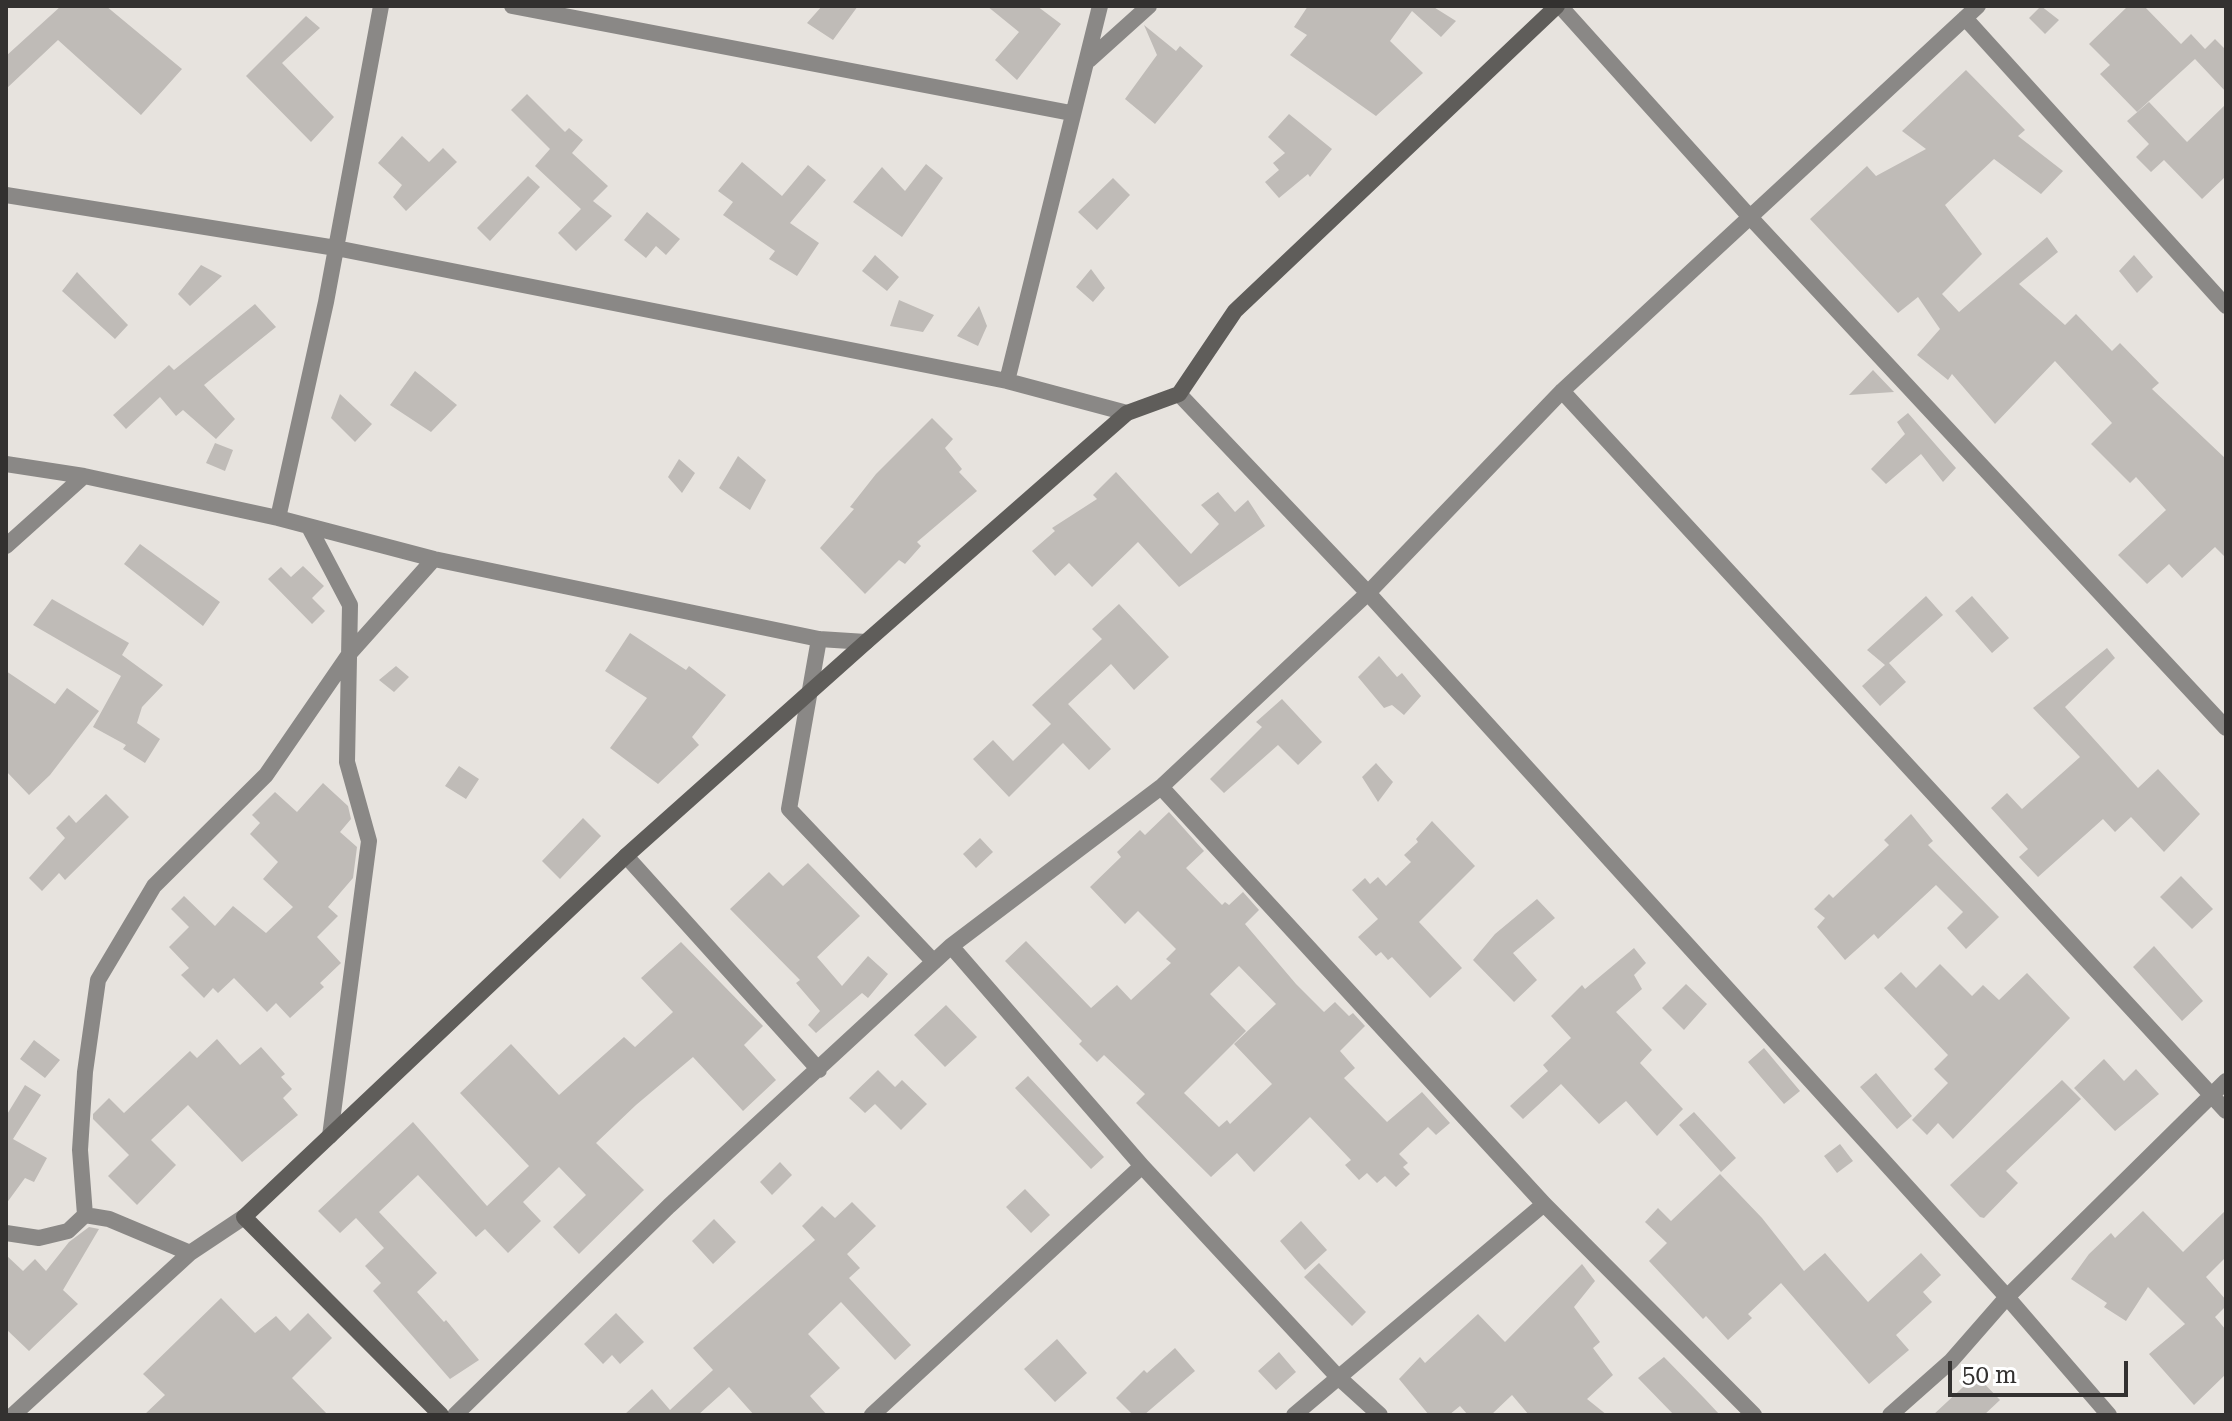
<!DOCTYPE html>
<html>
<head>
<meta charset="utf-8">
<style>
	body { margin:0 }
	#map { position:relative; width:2232px; height:1421px; overflow:hidden; background:#e7e3de; font-family:"Roboto Serif",serif }
	canvas { display:block }
	.frame { position:absolute; inset:0; border:8px solid #333130; pointer-events:none }
	.scale { position:absolute; left:1948px; top:1361px; width:180px; height:36px; box-sizing:border-box; border:4px solid #333130; border-top:0; padding-left:10px; font-size:24px; line-height:28px; white-space:nowrap; color:#333130; -webkit-text-stroke:6px #fff; paint-order:stroke }
</style>
</head>
<body>
<div id="map">
<canvas width="2232" height="1421"></canvas>
<div class="frame"></div>
<div class="scale">50 m</div>
</div>
<script>
const context = document.querySelector('canvas').getContext('2d');
context.lineJoin = 'round';
function fillPath(path, color) { context.fillStyle = color; context.fill(path, 'evenodd'); }
const poly = rows => new Path2D(rows.map(r => 'M' + r).join(''));
function trace(path, color, width, dash) { context.strokeStyle = color; context.lineWidth = width; context.lineCap = dash ? 'butt' : 'round'; context.setLineDash(dash || []); context.stroke(path); }
const building = poly([
	[61,6,106,6,182,69,141,115,58,40,6,89,6,56],
	[822,6,858,6,833,40,807,23],
	[987,6,1037,6,1061,24,1017,80,995,60,1019,32],
	[1308,6,1432,6,1456,21,1441,37,1412,11,1390,41,1423,73,1376,116,1290,55,1307,35,1294,27],
	[2041,6,2059,20,2045,34,2029,18],
	[2128,6,2144,6,2181,44,2191,34,2205,49,2215,39,2226,50,2226,92,2195,59,2137,112,2100,74,2110,65,2089,44],
	[306,16,320,28,282,63,334,117,311,142,246,76],
	[1144,25,1176,51,1180,46,1203,66,1155,124,1125,99,1157,55],
	[1966,70,2025,130,2018,136,2063,171,2041,194,1994,159,1945,205,1982,254,1942,294,1959,312,2047,237,2058,252,2019,284,2065,325,2076,314,2112,351,2120,343,2159,383,2152,389,2226,459,2226,558,2215,547,2182,578,2169,564,2147,584,2118,555,2166,510,2136,477,2130,483,2091,444,2112,423,2055,361,1995,424,1952,374,1948,380,1917,355,1940,329,1918,297,1898,313,1810,219,1867,166,1876,176,1926,149,1902,131],
	[527,94,565,132,569,128,583,140,572,153,608,186,593,201,612,216,576,251,558,233,581,209,535,166,550,149,511,110],
	[2149,102,2187,142,2226,104,2226,176,2202,199,2164,160,2151,172,2136,157,2149,144,2127,121],
	[1289,114,1332,149,1310,177,1308,174,1279,198,1265,182,1279,170,1273,163,1285,153,1268,137],
	[402,136,429,162,443,148,457,162,406,211,393,197,402,185,378,163],
	[742,162,782,196,808,165,826,180,790,223,819,243,797,276,769,259,775,251,723,215,733,202,718,191],
	[926,164,943,178,902,237,853,202,882,167,905,191],
	[528,176,540,187,490,241,477,228],
	[1113,178,1130,195,1097,230,1078,212],
	[647,212,680,239,666,255,656,246,646,258,624,240],
	[875,255,899,277,887,291,862,271],
	[2134,255,2153,277,2137,293,2119,271],
	[201,265,222,276,190,306,178,294],
	[1091,269,1105,288,1093,302,1076,287],
	[77,272,128,325,115,339,62,291],
	[899,300,934,315,923,332,890,326],
	[255,304,276,327,204,385,235,419,216,439,183,410,176,416,160,397,126,429,113,415,169,365,174,370],
	[979,306,987,326,978,346,957,336],
	[1873,370,1894,392,1849,395],
	[415,371,457,405,431,432,390,405],
	[340,394,372,424,355,442,331,418],
	[1908,413,1956,468,1943,482,1921,454,1886,484,1871,469,1905,434,1897,422],
	[932,418,953,439,945,448,962,469,959,472,977,491,917,542,921,546,905,564,899,560,865,594,820,548,854,509,850,507,876,474],
	[215,443,233,450,225,471,206,463],
	[738,456,766,480,750,510,719,488],
	[679,459,695,473,682,493,668,477],
	[1116,472,1191,554,1219,524,1201,505,1218,492,1235,512,1248,500,1265,526,1179,587,1138,542,1092,587,1069,563,1055,576,1032,551,1055,531,1052,528,1097,499,1093,495],
	[140,544,220,602,203,626,124,564],
	[303,566,324,586,312,598,325,611,312,624,268,579,281,567,291,577],
	[1926,596,1943,615,1889,663,1906,682,1880,706,1862,686,1885,665,1867,650],
	[1972,596,2009,638,1992,653,1955,611],
	[52,599,129,643,122,655,163,685,142,707,137,723,160,739,145,763,123,749,126,745,93,727,121,676,33,625],
	[1119,604,1169,657,1134,690,1111,664,1068,704,1111,749,1089,770,1063,743,1009,797,973,759,993,740,1013,761,1051,724,1032,705,1102,639,1092,629],
	[630,633,686,670,689,666,726,695,692,737,699,745,658,784,610,748,647,698,605,671],
	[2107,648,2115,658,2065,707,2138,788,2158,769,2200,814,2164,852,2131,817,2115,832,2103,819,2038,877,2019,857,2028,849,1991,808,2007,793,2022,809,2080,757,2033,708],
	[1379,656,1397,677,1402,673,1421,696,1404,715,1392,705,1384,708,1358,677],
	[396,666,409,677,394,692,379,680],
	[6,671,55,704,67,688,99,711,50,775,29,795,6,771],
	[1282,699,1322,742,1298,765,1278,745,1224,793,1210,779,1262,727,1256,722],
	[1376,763,1393,782,1378,802,1362,777],
	[459,766,479,779,466,799,445,786],
	[323,783,348,806,351,819,340,832,357,847,353,878,328,907,338,916,317,937,341,963,320,983,324,987,290,1018,276,1003,267,1012,234,978,218,993,213,988,204,998,181,975,189,968,169,947,189,927,171,909,184,896,215,926,233,906,266,933,293,907,263,879,278,862,250,834,260,823,252,815,275,792,297,812],
	[106,794,129,817,65,880,59,873,42,891,29,878,65,838,56,828,69,815,76,823],
	[1169,812,1204,851,1186,868,1222,905,1225,902,1229,905,1243,892,1259,910,1245,924,1296,984,1324,1012,1335,1002,1349,1016,1353,1013,1365,1026,1340,1051,1355,1068,1344,1078,1387,1122,1422,1092,1450,1123,1436,1135,1428,1127,1399,1154,1408,1163,1403,1167,1410,1174,1396,1187,1385,1176,1377,1183,1367,1173,1359,1180,1345,1165,1351,1160,1310,1117,1254,1172,1237,1153,1211,1177,1136,1103,1145,1094,1104,1055,1097,1062,1079,1044,1082,1041,1005,961,1026,941,1091,1008,1117,985,1131,1000,1171,963,1166,959,1176,949,1138,911,1125,924,1090,887,1121,857,1117,852,1140,830,1145,835],
	[1239,966,1276,1004,1234,1044,1272,1084,1230,1124,1227,1120,1219,1127,1184,1093,1246,1031,1210,994],
	[1911,814,1933,841,1928,845,1999,917,1966,949,1947,928,1963,912,1936,885,1878,939,1874,934,1845,960,1817,927,1825,918,1814,909,1829,894,1833,898,1889,845,1884,840],
	[583,818,601,836,560,879,542,861],
	[1432,821,1475,866,1419,922,1462,968,1430,998,1392,957,1388,960,1381,952,1376,956,1358,937,1378,919,1352,890,1365,878,1370,884,1378,877,1386,886,1411,862,1404,855,1418,842,1416,839],
	[980,838,993,852,976,868,963,854],
	[808,863,860,916,817,957,842,986,868,956,888,974,868,998,862,993,816,1033,808,1025,820,1011,796,983,800,980,730,909,769,872,783,886],
	[2181,876,2213,909,2192,929,2160,897],
	[1537,899,1555,918,1513,953,1537,980,1514,1002,1473,960,1495,934],
	[681,942,763,1026,744,1045,776,1080,743,1111,693,1057,636,1105,596,1143,644,1190,579,1254,553,1227,586,1195,559,1167,523,1202,541,1221,508,1253,485,1229,476,1237,418,1175,379,1212,437,1273,417,1292,444,1322,446,1320,479,1360,450,1379,373,1291,381,1283,365,1266,384,1248,356,1218,340,1233,318,1211,413,1122,487,1206,529,1166,460,1093,511,1044,559,1095,624,1037,635,1047,673,1012,641,978],
	[2154,946,2203,1001,2182,1021,2133,967],
	[1634,948,1646,963,1634,975,1642,989,1616,1012,1652,1050,1640,1063,1683,1109,1657,1136,1626,1101,1599,1124,1561,1084,1523,1119,1510,1106,1548,1071,1543,1065,1571,1038,1551,1016,1582,985,1585,989],
	[1940,964,1972,996,1983,985,1999,1000,2027,973,2070,1018,1953,1139,1938,1123,1927,1135,1912,1120,1948,1083,1934,1069,1948,1055,1884,988,1901,972,1916,988],
	[1686,984,1707,1004,1684,1030,1662,1008],
	[946,1005,977,1037,945,1067,914,1035],
	[217,1039,240,1065,261,1047,285,1074,281,1077,292,1089,283,1098,298,1115,242,1162,188,1105,151,1140,176,1165,137,1205,108,1176,129,1155,93,1119,93,1114,109,1098,124,1113,190,1051,197,1058],
	[34,1040,60,1060,45,1078,20,1059],
	[1764,1048,1800,1091,1784,1104,1748,1062],
	[2104,1059,2124,1081,2136,1069,2159,1094,2115,1131,2074,1088],
	[878,1070,895,1087,902,1080,927,1104,901,1130,875,1104,865,1113,849,1098],
	[1876,1073,1912,1116,1897,1129,1860,1087],
	[1028,1076,1104,1157,1091,1169,1015,1088],
	[2062,1080,2081,1099,2006,1171,2018,1183,1984,1218,1980,1217,1950,1185],
	[25,1085,41,1095,13,1139,47,1158,34,1182,25,1178,6,1204,6,1116],
	[1694,1112,1736,1158,1721,1172,1679,1125],
	[1840,1144,1853,1161,1837,1173,1824,1156],
	[780,1162,792,1175,772,1195,760,1182],
	[1720,1174,1762,1218,1804,1271,1825,1253,1868,1302,1921,1253,1941,1275,1923,1292,1932,1302,1896,1335,1909,1350,1869,1384,1781,1283,1748,1314,1752,1318,1728,1340,1706,1316,1703,1319,1649,1261,1667,1243,1645,1222,1658,1208,1671,1221],
	[1025,1189,1050,1215,1031,1233,1006,1207],
	[852,1202,876,1226,847,1254,860,1268,849,1278,911,1345,895,1360,841,1302,808,1334,840,1368,810,1396,827,1415,754,1415,729,1387,698,1415,624,1415,652,1389,670,1410,713,1370,693,1348,815,1240,802,1226,822,1206,835,1218],
	[2226,1210,2226,1257,2206,1277,2226,1300,2226,1306,2215,1317,2226,1330,2226,1374,2194,1405,2149,1354,2185,1324,2148,1287,2126,1321,2104,1307,2107,1303,2071,1279,2089,1254,2111,1233,2115,1238,2143,1211,2183,1252],
	[714,1219,736,1242,713,1264,692,1241],
	[1301,1221,1327,1250,1305,1270,1280,1241],
	[89,1227,99,1229,63,1290,78,1304,29,1351,6,1329,6,1255,23,1271,35,1259,46,1271,69,1242],
	[1319,1263,1366,1312,1352,1326,1304,1277],
	[1582,1264,1595,1281,1574,1307,1600,1342,1593,1348,1613,1375,1587,1399,1607,1415,1529,1415,1512,1395,1491,1415,1468,1415,1460,1406,1449,1415,1429,1415,1399,1379,1420,1357,1425,1363,1478,1314,1505,1342],
	[221,1298,255,1333,276,1316,290,1331,308,1313,332,1338,292,1378,328,1415,144,1415,165,1395,143,1374],
	[616,1313,644,1342,620,1364,612,1355,603,1364,584,1344],
	[1057,1339,1087,1373,1055,1402,1024,1369],
	[1175,1348,1195,1371,1144,1415,1133,1415,1116,1398,1144,1370,1147,1373],
	[1279,1352,1296,1372,1276,1390,1258,1371],
	[1664,1357,1704,1398,1720,1415,1674,1415,1638,1378],
	[1976,1375,2000,1400,1984,1415,1933,1415]
]);
const street = poly([
	[512,6,1071,113],
	[1560,6,1749,216,2226,728],
	[1965,18,2226,306],
	[1089,60,1149,6],
	[6,195,336,248,1007,381,1127,413],
	[1007,381,1100,6],
	[1562,391,2226,1111],
	[1179,394,1368,593,2007,1297,2109,1415],
	[6,464,84,476,278,518,434,559,819,639,866,642],
	[278,518,326,302,381,6],
	[309,527,350,605,347,762,369,841,330,1136],
	[6,546,84,476],
	[819,639,789,809,934,962],
	[1161,787,1544,1204,1754,1415],
	[626,856,819,1070],
	[951,946,1142,1166,1337,1376,1380,1415],
	[85,1215,80,1150,85,1072,98,980,154,886,266,775,350,653,434,559],
	[6,1233,39,1238,68,1231,85,1215,109,1219,190,1253],
	[13,1415,190,1253,244,1217],
	[455,1415,669,1206,951,946,1161,787,1368,593,1562,391,1978,6],
	[872,1415,1142,1166],
	[1294,1415,1544,1204],
	[1890,1415,1951,1361,2007,1297,2226,1081]
]);
const secondary = poly([
	[441,1415,244,1217,626,856,866,642,1127,413,1179,394,1235,311,1557,6]
]);
fillPath(building, '#bfbbb7');
trace(street, '#8a8886', 16);
trace(secondary, '#5f5d5a', 16);
</script>
</body>
</html>
